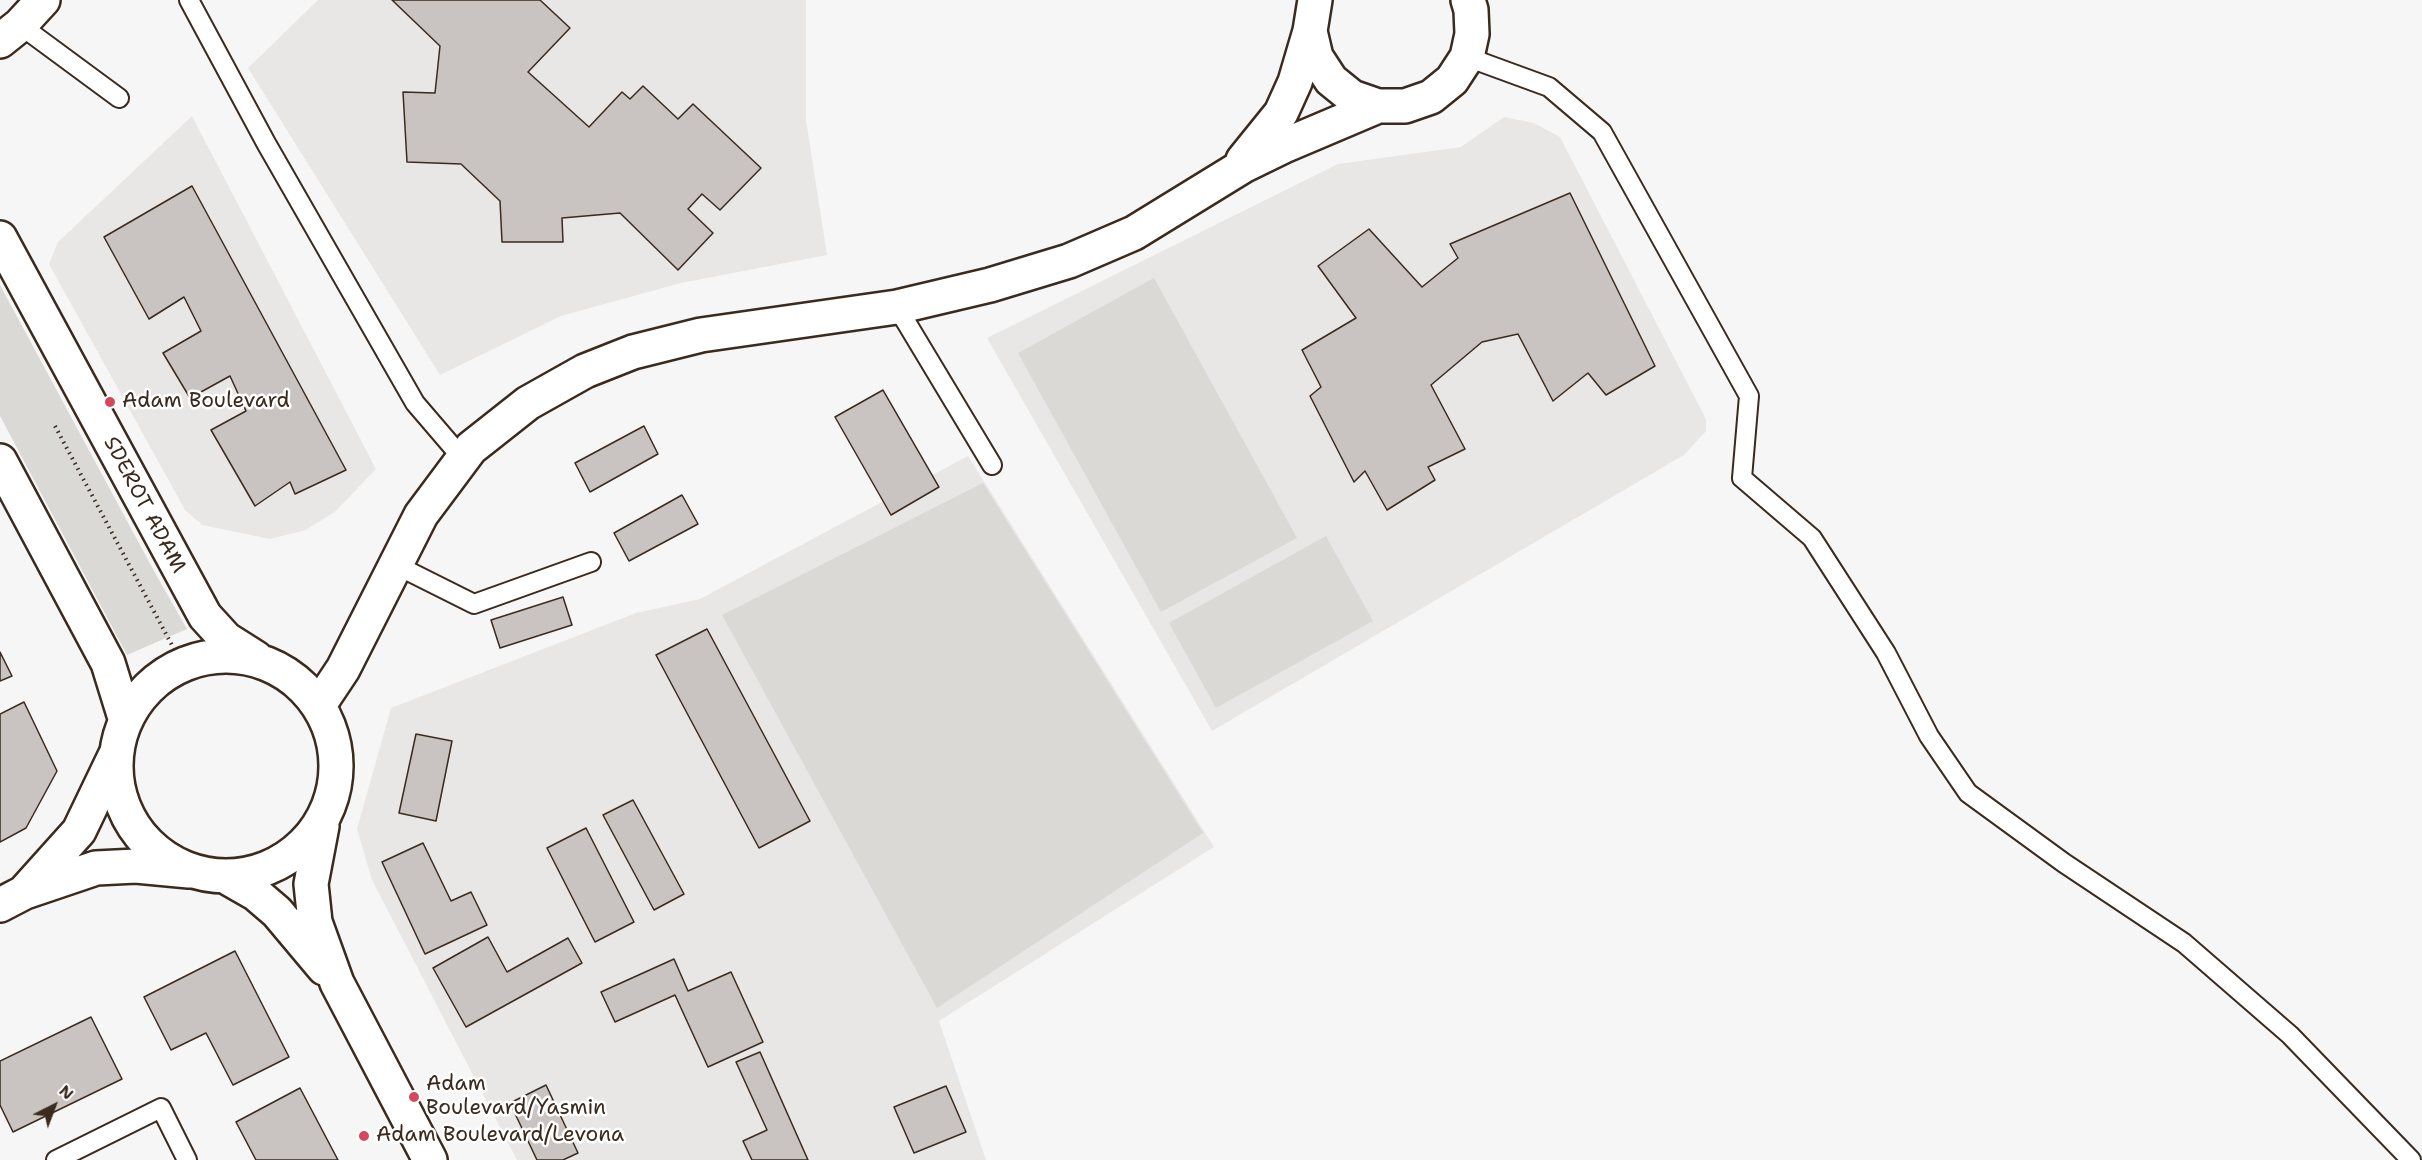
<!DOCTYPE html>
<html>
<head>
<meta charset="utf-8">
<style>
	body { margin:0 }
	#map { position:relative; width:2422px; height:1160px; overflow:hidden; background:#f7f6f6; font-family:"Shantell Sans",sans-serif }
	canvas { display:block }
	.north { position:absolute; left:24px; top:1076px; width:60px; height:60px; -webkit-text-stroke:4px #fff; paint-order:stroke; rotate:42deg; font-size:16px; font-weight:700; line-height:24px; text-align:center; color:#3b2a1e }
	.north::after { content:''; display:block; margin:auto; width:21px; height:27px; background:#3b2a1e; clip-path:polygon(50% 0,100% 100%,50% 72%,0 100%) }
</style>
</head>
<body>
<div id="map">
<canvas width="2422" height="1160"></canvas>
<div class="north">N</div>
</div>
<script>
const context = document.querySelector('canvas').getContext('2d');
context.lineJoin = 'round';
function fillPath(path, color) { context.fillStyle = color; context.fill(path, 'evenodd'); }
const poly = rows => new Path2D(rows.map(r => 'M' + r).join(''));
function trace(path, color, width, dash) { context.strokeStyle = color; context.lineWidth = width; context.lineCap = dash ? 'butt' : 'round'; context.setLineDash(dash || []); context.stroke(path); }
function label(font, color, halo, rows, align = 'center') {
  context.font = font + ' "Shantell Sans",sans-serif'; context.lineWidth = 5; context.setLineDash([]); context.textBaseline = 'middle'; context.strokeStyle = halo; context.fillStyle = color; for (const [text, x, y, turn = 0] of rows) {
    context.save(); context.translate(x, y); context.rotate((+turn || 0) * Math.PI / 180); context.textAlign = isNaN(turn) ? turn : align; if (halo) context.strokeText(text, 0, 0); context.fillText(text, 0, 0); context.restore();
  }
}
const built = poly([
	[318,0,806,0,806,120,827,255,681,283,561,316,440,375,248,68],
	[192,116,376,469,336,511,306,530,270,539,202,525,185,510,49,264,58,242],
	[1504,117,1534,123,1560,137,1706,419,1706,431,1684,455,1212,731,987,338,1338,164,1461,147],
	[968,456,1214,847,939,1021,986,1160,517,1160,372,880,357,829,391,708,636,613,700,599]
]);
const green = poly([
	[1154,278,1297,538,1161,612,1018,353],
	[0,285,154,571,187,629,127,655,0,416],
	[983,483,1203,833,937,1008,722,615],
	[1326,536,1373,621,1216,708,1169,623]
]);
const building = poly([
	[392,0,540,0,570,28,528,72,589,127,622,92,630,99,643,86,678,119,693,104,761,168,720,210,702,194,688,209,713,233,678,270,620,213,562,218,563,242,502,242,500,201,461,164,407,162,403,92,435,93,440,46,392,0],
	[192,186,346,470,295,494,290,482,255,506,211,430,246,411,230,376,190,398,163,353,201,331,184,297,149,319,104,237,192,186],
	[1570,193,1655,366,1606,395,1588,373,1553,401,1518,334,1482,342,1431,385,1465,449,1428,467,1435,480,1387,510,1365,471,1354,482,1310,396,1321,387,1302,350,1356,318,1318,266,1369,229,1422,287,1458,258,1450,244,1570,193],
	[883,390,939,487,891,515,835,417,883,390],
	[644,426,658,454,590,492,575,463,644,426],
	[682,495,698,524,629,561,614,533,682,495],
	[563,597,572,625,500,648,491,620,563,597],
	[707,629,810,821,759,848,656,655,707,629],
	[0,652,12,676,0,681,0,652],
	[24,702,57,771,26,828,0,842,0,714,24,702],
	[416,734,452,741,436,821,399,813,416,734],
	[633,800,684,894,654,910,603,815,633,800],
	[586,828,634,922,595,942,547,848,586,828],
	[423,843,451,901,471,892,487,925,425,954,382,862,423,843],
	[488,937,507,972,568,938,582,963,466,1027,433,968,488,937],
	[235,951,289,1057,233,1085,206,1033,171,1050,144,997,235,951],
	[674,959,688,991,731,972,763,1042,708,1067,675,995,615,1022,601,992,674,959],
	[91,1017,122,1079,13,1132,0,1105,0,1061,91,1017],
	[760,1052,808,1160,752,1160,743,1141,767,1130,736,1062,760,1052],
	[546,1085,578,1153,563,1160,537,1160,510,1103,546,1085],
	[946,1086,966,1132,914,1153,894,1107,946,1086],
	[300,1088,338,1160,256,1160,236,1122,300,1088]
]);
const path = poly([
	[55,426,182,664]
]);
const lane = poly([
	[189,0,266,143,415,403,463,459],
	[20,25,119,98],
	[1467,57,1549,87,1602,132,1749,396,1742,478,1812,538,1886,653,1929,736,1968,793,2064,863,2184,943,2290,1035,2411,1160],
	[897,307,992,465],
	[396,565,474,604,591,562],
	[56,1160,161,1108,187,1160]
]);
const street = poly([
	[1315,0,1310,31,1316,57,1331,80,1352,97,1378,106,1405,106,1431,97,1452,80,1467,57,1472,34,1471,10,1468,0],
	[0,41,20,25,43,0],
	[1243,160,1281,113,1295,82,1310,31],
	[319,705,343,669,421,515,471,448,528,403,585,371,633,352,701,335,897,307,990,285,1069,261,1134,233,1243,166,1286,145,1378,106],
	[26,890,79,831,115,756],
	[0,905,25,892,96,868,136,866,189,871]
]);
const secondary = poly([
	[0,238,205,616,226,639,256,658],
	[0,461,108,663,125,718],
	'116 766a110 110 0 1 1 220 0a110 110 0 1 1-220 0Z',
	[322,826,311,884,315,922,337,983,430,1160],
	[228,878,256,894,277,912,324,968]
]);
const markers = [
	[110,402,6,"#d1495b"],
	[414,1097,6,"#d1495b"],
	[364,1136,6,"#d1495b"]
];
const poiNames = [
	["Adam Boulevard",122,402],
	["Adam",426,1085],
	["Boulevard/Yasmin",426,1109],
	["Adam Boulevard/Levona",376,1136]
];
const streetNames = [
	["SDEROT ADAM",144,505,62]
];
fillPath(built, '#e9e7e6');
fillPath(green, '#dbd9d6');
fillPath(building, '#c9c3c1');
trace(building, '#3b2a1e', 1.5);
trace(lane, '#3b2a1e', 22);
trace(street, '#3b2a1e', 38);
trace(secondary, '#3b2a1e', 38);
trace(path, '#3b2a1e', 4, [1.5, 4.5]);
trace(lane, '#fff', 18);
trace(street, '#fff', 33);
trace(secondary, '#fff', 33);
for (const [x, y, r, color] of markers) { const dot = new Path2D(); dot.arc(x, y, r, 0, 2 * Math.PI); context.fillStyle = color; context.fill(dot); trace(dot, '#fff', 2); }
label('21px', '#3b2a1e', '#fff', poiNames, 'left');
label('21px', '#3b2a1e', '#fff', streetNames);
</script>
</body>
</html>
